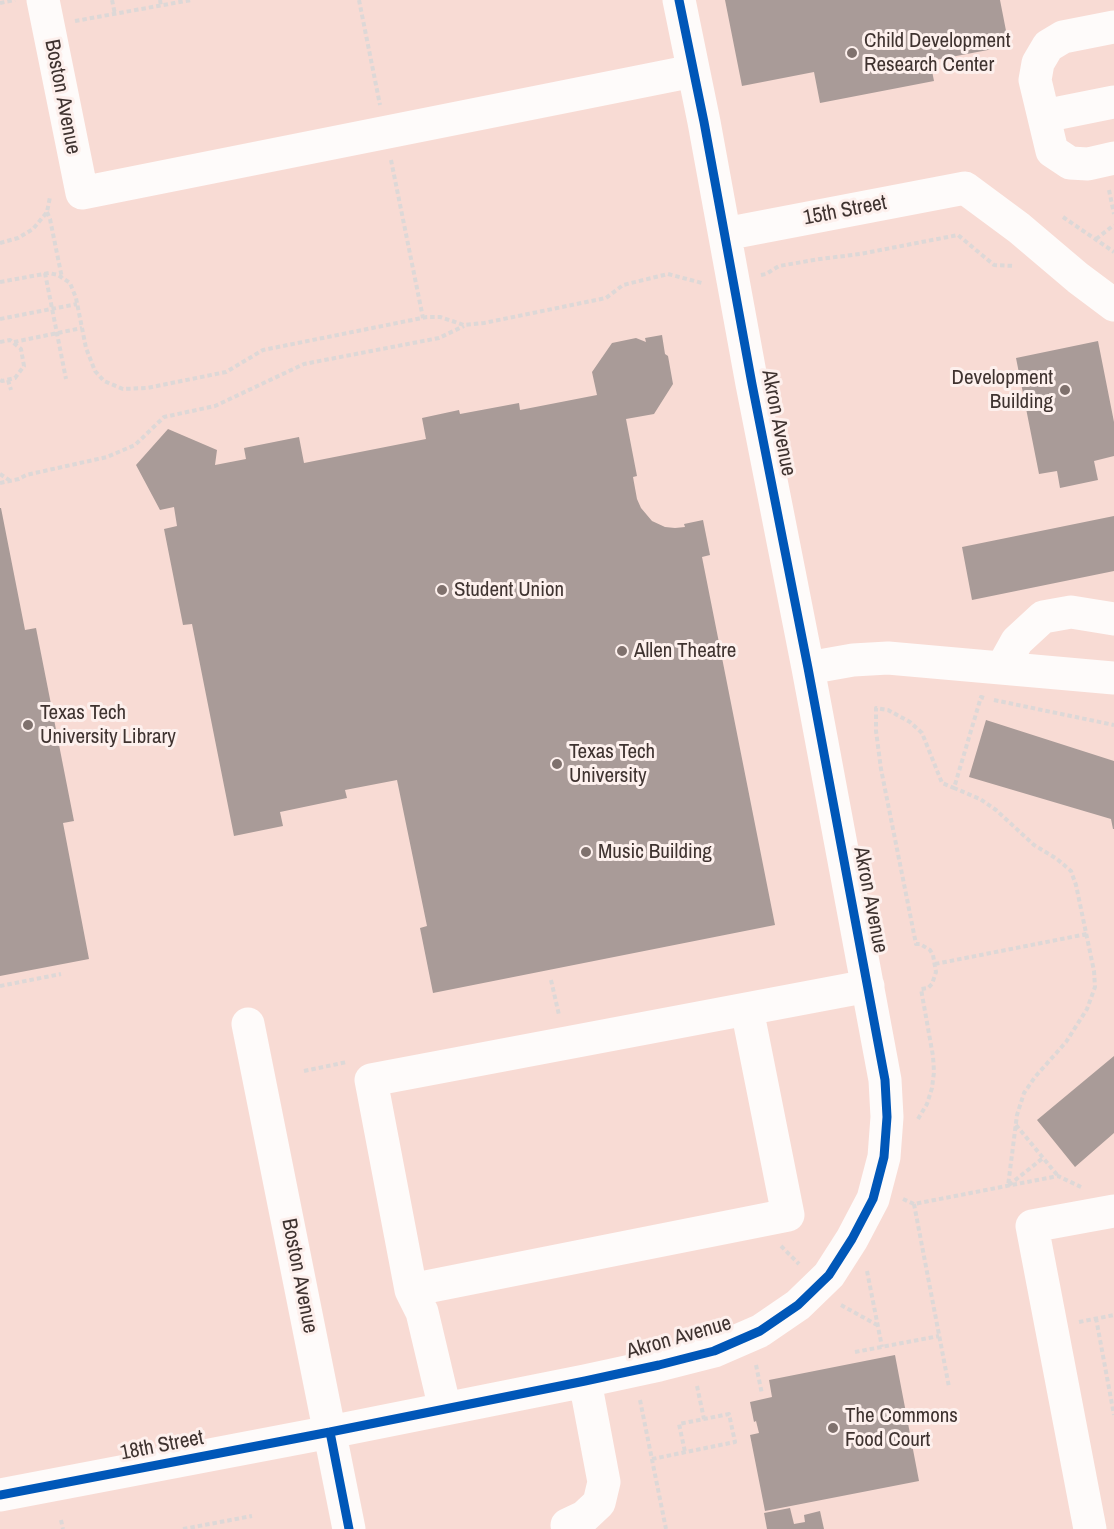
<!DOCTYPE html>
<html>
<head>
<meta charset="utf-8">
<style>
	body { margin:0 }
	canvas { display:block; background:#f5e4df }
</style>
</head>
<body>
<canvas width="1114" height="1529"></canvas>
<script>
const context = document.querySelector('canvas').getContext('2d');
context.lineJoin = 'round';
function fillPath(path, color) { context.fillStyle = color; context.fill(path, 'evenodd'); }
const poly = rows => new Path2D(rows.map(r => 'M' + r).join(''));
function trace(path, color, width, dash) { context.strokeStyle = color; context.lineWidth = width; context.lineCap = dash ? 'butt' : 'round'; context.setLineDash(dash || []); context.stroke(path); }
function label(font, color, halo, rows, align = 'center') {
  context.font = font + ' "Archivo Narrow",sans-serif'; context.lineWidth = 6; context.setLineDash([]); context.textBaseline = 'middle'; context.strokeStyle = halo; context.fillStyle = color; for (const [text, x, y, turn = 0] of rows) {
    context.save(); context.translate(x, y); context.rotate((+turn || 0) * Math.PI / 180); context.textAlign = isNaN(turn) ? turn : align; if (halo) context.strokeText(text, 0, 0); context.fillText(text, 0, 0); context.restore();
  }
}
const built = poly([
	[0,0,1114,0,1114,1529,0,1529]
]);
const building = poly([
	[725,0,1000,0,1009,46,930,61,934,81,820,103,814,72,742,86],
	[662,335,665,354,668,356,673,384,654,414,626,419,637,476,633,477,637,499,641,508,652,521,665,527,675,528,685,527,684,524,703,520,710,555,702,557,775,925,433,993,420,928,427,926,397,780,345,790,347,798,280,812,283,826,234,836,192,624,183,625,164,529,177,526,174,507,160,510,136,465,168,429,217,450,215,465,246,459,244,448,299,437,304,463,426,439,422,418,459,410,460,414,519,403,520,410,597,395,592,372,612,343,636,338,646,342,645,338],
	[1098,341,1114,422,1114,456,1094,461,1098,480,1060,488,1057,471,1039,474,1016,358],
	[0,508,1,508,25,630,36,628,74,821,63,823,89,959,0,976],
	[1114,516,1114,571,972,600,962,547],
	[986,720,1114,761,1114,829,1113,829,1111,819,969,777],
	[1114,1056,1114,1133,1075,1167,1037,1120],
	[895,1355,919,1481,765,1511,750,1435,759,1433,756,1421,754,1422,750,1402,772,1397,769,1380],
	[790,1508,794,1524,805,1522,804,1515,820,1511,824,1529,767,1529,764,1513]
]);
const path = poly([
	[112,0,115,14],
	[160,0,161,6],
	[359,0,380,105],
	[0,3,15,0],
	[75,21,191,0],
	[391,160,423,318],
	[1109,190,1114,214],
	[47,212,50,219,62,278],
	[1063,217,1114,252],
	[1096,239,1114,225],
	[0,243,18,238,33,229,47,212,50,197],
	[45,273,66,379],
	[761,275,766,274,779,266,820,259,860,254,958,235,994,265,1015,266],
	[0,282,49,273,58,275,70,283,76,298,86,348,95,371,104,381,123,389,147,388,226,372,263,350,427,317,440,317,464,325,484,323,606,298,623,285,668,274,702,283],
	[0,319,77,304],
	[0,342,10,340,21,349,24,366,15,378,2,381,0,380],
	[14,342,82,328],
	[8,380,11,390],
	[0,474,9,480],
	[0,483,19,479,26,475,107,457,135,445,164,417,215,406,304,364,439,338,464,326],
	[984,698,981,697,954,788,980,799,996,810,1034,845,1057,859,1071,871,1076,885,1094,971,1095,987,1087,1009,1066,1042,1035,1077,1024,1093,1017,1115,1008,1186],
	[994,700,1114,725],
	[935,964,1087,934],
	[551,980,559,1015],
	[0,986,61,974],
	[304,1071,347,1062],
	[918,1119,927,1104,932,1088,934,1072,933,1056,921,989,928,988,932,984,936,972,933,955,930,950,920,944,916,944,881,769,876,731,876,708,888,710,910,722,922,733,942,783,954,788],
	[1016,1125,1058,1176],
	[1009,1185,1043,1158],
	[903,1199,914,1204,1058,1176,1081,1187],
	[914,1204,949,1387],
	[781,1246,799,1264],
	[867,1271,882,1347],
	[841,1305,879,1326],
	[1096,1318,1114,1415],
	[1079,1322,1114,1315],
	[855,1352,939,1336],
	[756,1365,762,1394],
	[697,1386,704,1419],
	[640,1400,666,1529],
	[652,1459,735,1442,729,1414,679,1424,685,1452],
	[61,1520,63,1529],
	[183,1529,252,1516]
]);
const minor = poly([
	[43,0,82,193,693,71],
	[1114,27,1063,37,1048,46,1038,63,1035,80,1052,151,1070,163,1088,164,1114,158],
	[1044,116,1114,102],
	[725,234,965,188,1019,228,1078,278,1114,305],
	[808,668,853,660,888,658,1114,678],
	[1002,668,1017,641,1043,617,1071,612,1114,619],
	[248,1024,349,1529],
	[411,1290,788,1215,747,1009],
	[445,1409,422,1312,411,1290,371,1080,868,986],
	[0,1495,330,1432,585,1381,659,1365,714,1351,760,1331,798,1305,829,1275,852,1239,873,1199,884,1157,887,1117,885,1080,808,668,752,384,704,122,679,0],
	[567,1525,584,1517,599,1503,604,1482,585,1381],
	[1090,1529,1032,1226,1114,1211]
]);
const cycleway = poly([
	[330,1432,349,1529],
	[0,1495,330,1432,585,1381,659,1365,714,1351,760,1331,798,1305,829,1275,852,1239,873,1199,884,1157,887,1117,885,1080,808,668,752,384,704,122,679,0]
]);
const markers = [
	[852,53,6,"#7f716d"],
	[1065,390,6,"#7f716d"],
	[442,590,6,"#7f716d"],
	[622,651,6,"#7f716d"],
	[28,725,6,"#7f716d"],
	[557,764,6,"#7f716d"],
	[586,852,6,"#7f716d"],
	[833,1428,6,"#7f716d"]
];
const poiNames = [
	["Child Development",864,41],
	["Research Center",864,65],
	["Development",1053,378,"right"],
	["Building",1053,402,"right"],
	["Student Union",454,590],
	["Allen Theatre",634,651],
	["Texas Tech",40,713],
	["University Library",40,737],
	["Texas Tech",569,752],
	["University",569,776],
	["Music Building",598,852],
	["The Commons",845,1416],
	["Food Court",845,1440]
];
const streetNames = [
	["Boston Avenue",62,97,79],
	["15th Street",845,211,-11],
	["Akron Avenue",778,423,79],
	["Akron Avenue",870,900,79],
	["Boston Avenue",299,1276,79],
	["Akron Avenue",679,1338,-16],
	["18th Street",162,1446,-11]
];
fillPath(built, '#f8dbd4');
fillPath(building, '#a99b98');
trace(path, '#ddd8d7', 4, [4.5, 3]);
trace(minor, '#fefbfa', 33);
trace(cycleway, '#0057b8', 9);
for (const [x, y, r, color] of markers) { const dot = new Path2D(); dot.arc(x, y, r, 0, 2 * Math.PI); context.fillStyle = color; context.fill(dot); trace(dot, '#fdf0ed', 2); }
label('21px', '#3f3330', '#fdf0ed', poiNames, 'left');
label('21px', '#3f3330', '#fdf0ed', streetNames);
</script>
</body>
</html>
